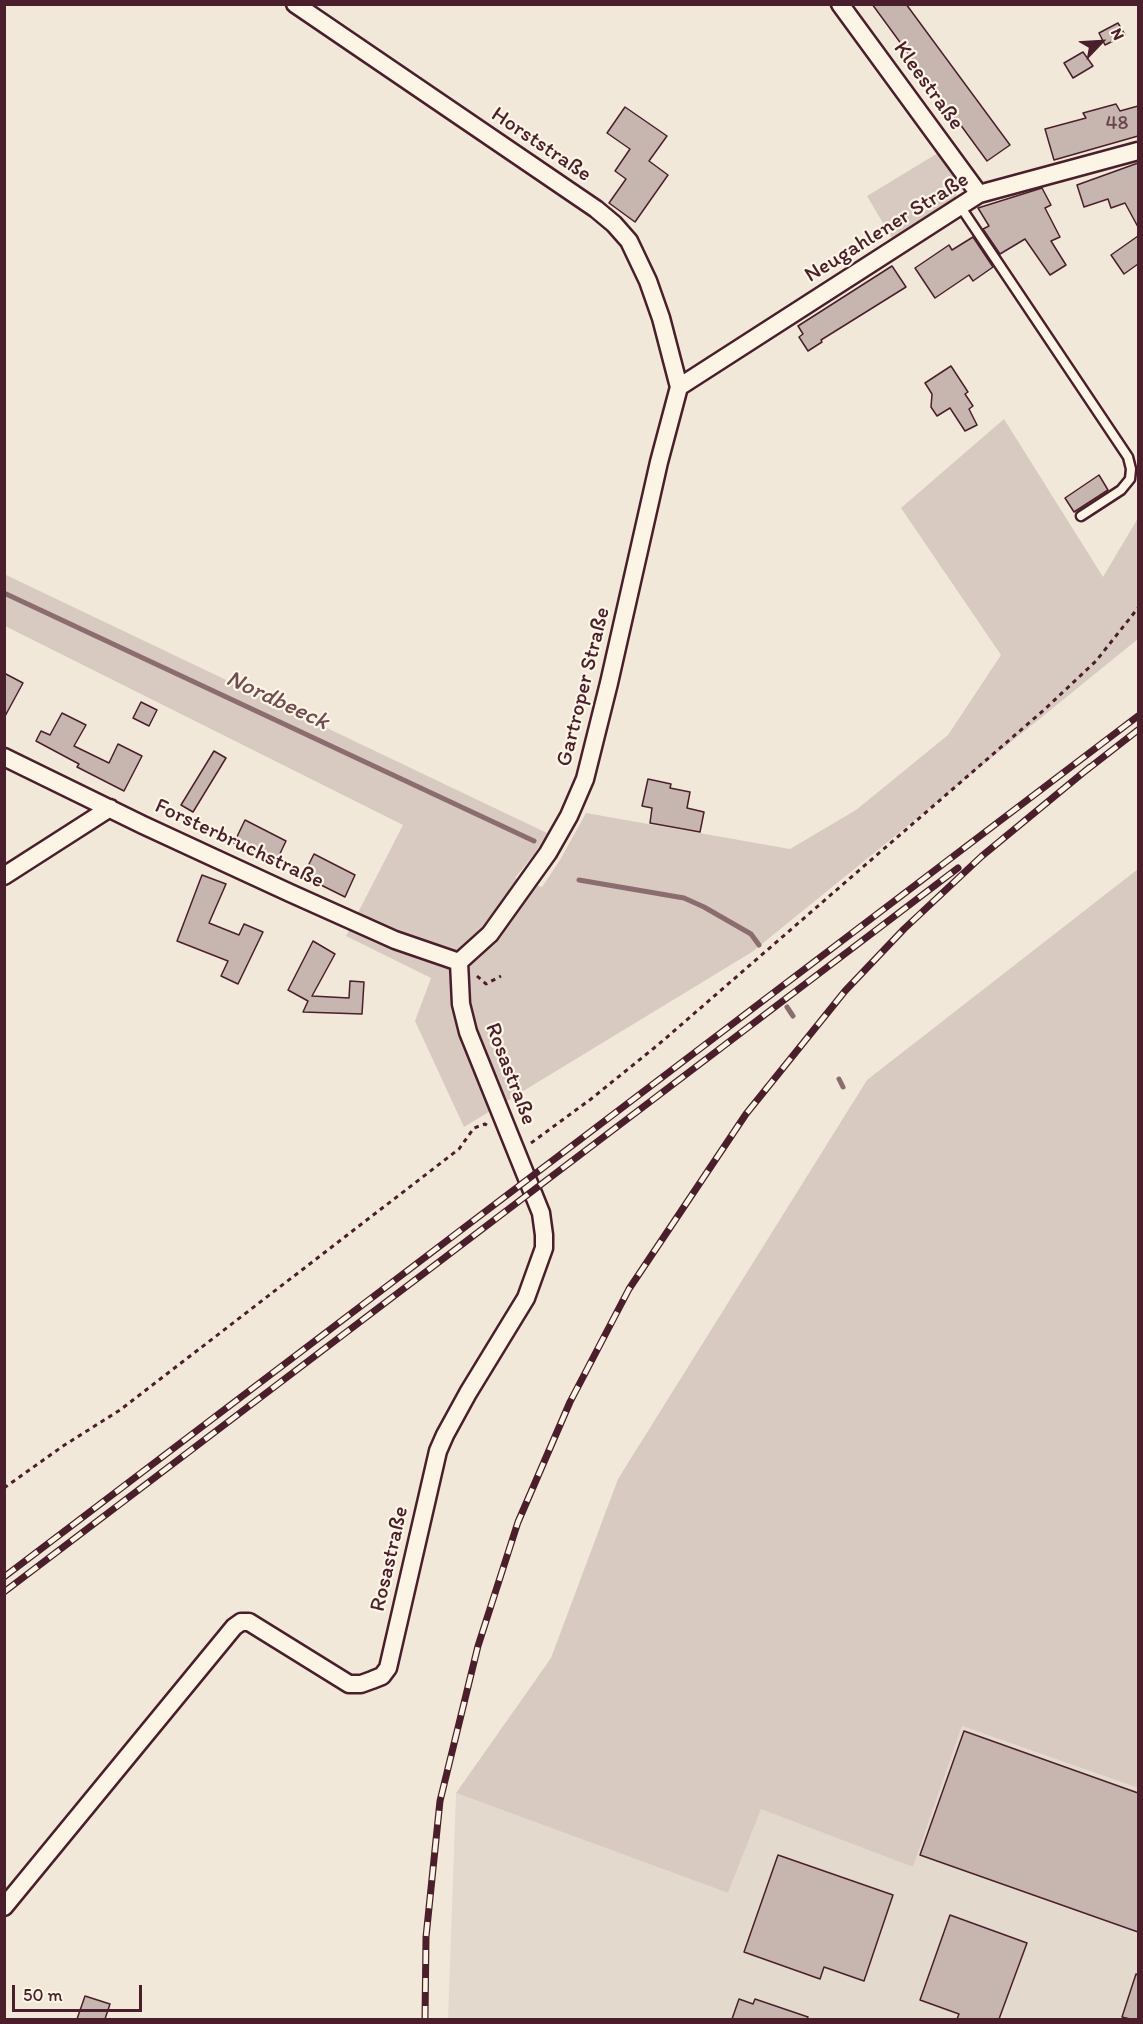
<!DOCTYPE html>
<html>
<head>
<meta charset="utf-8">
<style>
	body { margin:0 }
	#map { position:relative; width:1143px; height:2024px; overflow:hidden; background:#f1e8da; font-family:Itim,sans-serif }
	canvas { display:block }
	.frame { position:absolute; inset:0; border:6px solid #4a1f2b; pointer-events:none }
	.north { position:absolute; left:1071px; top:12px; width:60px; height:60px; -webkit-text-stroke:4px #fcf5e5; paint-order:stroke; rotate:65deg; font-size:16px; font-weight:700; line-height:24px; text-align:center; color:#4a1f2b }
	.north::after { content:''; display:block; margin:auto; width:21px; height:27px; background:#4a1f2b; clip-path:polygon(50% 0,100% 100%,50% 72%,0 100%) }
	.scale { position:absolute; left:12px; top:1985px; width:130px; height:27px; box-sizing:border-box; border:3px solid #4a1f2b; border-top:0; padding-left:8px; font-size:18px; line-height:21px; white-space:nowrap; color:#4a1f2b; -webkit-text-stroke:4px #fcf5e5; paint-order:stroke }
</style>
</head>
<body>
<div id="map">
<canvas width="1143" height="2024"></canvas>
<div class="frame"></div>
<div class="north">N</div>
<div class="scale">50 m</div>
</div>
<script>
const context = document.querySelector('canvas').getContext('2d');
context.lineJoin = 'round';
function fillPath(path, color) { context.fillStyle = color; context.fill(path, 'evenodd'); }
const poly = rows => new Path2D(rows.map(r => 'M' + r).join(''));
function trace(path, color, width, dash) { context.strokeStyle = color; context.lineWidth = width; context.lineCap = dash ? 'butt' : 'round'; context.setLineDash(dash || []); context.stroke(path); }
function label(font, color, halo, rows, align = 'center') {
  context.font = font + ' Itim,sans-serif'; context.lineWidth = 4.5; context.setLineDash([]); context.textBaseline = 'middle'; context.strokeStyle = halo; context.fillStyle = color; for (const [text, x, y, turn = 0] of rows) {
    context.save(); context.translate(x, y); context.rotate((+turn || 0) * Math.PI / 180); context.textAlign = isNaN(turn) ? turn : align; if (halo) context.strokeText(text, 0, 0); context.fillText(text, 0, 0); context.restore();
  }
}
const built = poly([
	[962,1726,1138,1788,1138,2019,448,2020,456,1793,728,1893,761,1808,913,1867]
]);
const green = poly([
	[938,153,958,180,956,196,952,202,893,240,867,196],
	[1004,419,1103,577,1138,518,1138,639,752,952,464,1127,415,1021,431,978,346,936,403,825,5,626,4,574,547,833,535,853,515,878,542,887,560,860,586,813,790,849,856,810,948,735,1001,655,901,508],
	[1138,869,1138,1788,962,1726,913,1867,761,1809,728,1893,456,1793,551,1658,618,1479,867,1080]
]);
const stream = poly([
	[4,593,534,841],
	[579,880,684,898,704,907,751,934,759,945],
	[787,1007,793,1016],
	[839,1079,843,1087]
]);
const building = poly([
	[872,4,906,4,1010,145,987,161,872,4],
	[1118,23,1125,35,1105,45,1099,33,1118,23],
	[1083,52,1093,66,1073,78,1064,63,1083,52],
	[1116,104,1120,111,1138,106,1138,136,1054,160,1045,129,1086,118,1083,113,1116,104],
	[625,107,667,136,649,161,668,175,635,222,609,203,626,179,615,171,630,149,607,133,625,107],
	[1138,163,1138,227,1125,203,1111,208,1108,199,1084,207,1077,185,1138,163],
	[1042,188,1051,205,1045,208,1060,237,1051,241,1066,265,1050,275,1025,239,1000,254,983,229,989,226,978,208,1042,188],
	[1138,236,1138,264,1124,274,1111,255,1138,236],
	[973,237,993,267,973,281,969,275,935,298,915,268,949,245,952,250,973,237],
	[892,266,906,287,821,340,822,342,808,351,799,337,803,334,798,326,892,266],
	[951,366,968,392,965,394,973,406,969,409,977,425,965,431,950,408,937,416,931,407,932,394,925,383,951,366],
	[1099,475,1108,490,1074,512,1065,498,1099,475],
	[4,673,23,683,4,718,4,673],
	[141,702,157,710,149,726,133,718,141,702],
	[62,713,86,725,74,746,109,763,118,744,142,756,124,791,77,767,79,764,36,741,41,731,50,735,62,713],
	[214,751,226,758,193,812,181,805,214,751],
	[648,779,671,784,670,788,690,792,687,808,704,812,700,832,650,823,652,808,642,806,648,779],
	[245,820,286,841,276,862,234,843,245,820],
	[314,854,355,875,345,897,303,876,314,854],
	[202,875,226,884,209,923,239,935,244,924,263,932,238,984,221,976,228,961,177,941,202,875],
	[313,941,335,954,312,996,349,998,350,981,364,982,362,1014,303,1012,308,1001,288,990,313,941],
	[964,1731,1138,1793,1138,1932,920,1855,964,1731],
	[778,1855,893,1895,864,1981,824,1967,820,1979,744,1952,778,1855],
	[950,1915,1027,1943,999,2019,957,2019,959,2014,920,2000,950,1915],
	[1136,1974,1138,1975,1138,2019,1130,2019,1122,2017,1136,1974],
	[85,1996,110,2004,105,2019,77,2019,85,1996],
	[739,1999,753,2004,755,1999,808,2017,807,2019,732,2019,739,1999]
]);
const path = poly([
	[477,976,486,984,501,976],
	[531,1143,591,1099,659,1044,1045,709,1096,661,1138,608],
	[4,1488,63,1446,120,1410,459,1149,474,1128,485,1124,488,1126]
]);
const service = poly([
	[960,206,1128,457,1131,469,1130,479,1121,490,1081,516]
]);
const minor = poly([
	[295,4,596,209,614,224,629,241,648,281,661,318,679,387],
	[840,4,979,194],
	[679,387,979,194,1138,151],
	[4,757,143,825,290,893,395,940,459,962],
	[4,876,110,808],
	[459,962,490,934,548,853,569,816,585,779,609,683,659,462,679,387],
	[4,1907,234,1627,241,1622,249,1622,349,1684,361,1684,372,1680,382,1676,388,1668,438,1451,445,1435,468,1393,526,1298,544,1248,544,1235,541,1213,468,1032,461,1004,459,962]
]);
const rail = poly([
	[1084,772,1138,730],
	[4,1577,1138,716],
	[4,1592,958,868],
	[425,2020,426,1937,440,1801,478,1646,518,1522,570,1402,629,1289,746,1114,845,991,904,929,982,856,1090,767]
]);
const numberNames = [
	["48",1117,124]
];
const streetNames = [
	["Kleestraße",928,86,54],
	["Horststraße",541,145,34],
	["Neugahlener Straße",887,228,-32],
	["Gartroper Straße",584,687,-76],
	["Forsterbruchstraße",239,844,25],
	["Rosastraße",510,1074,69],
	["Rosastraße",390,1559,-77]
];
const waterNames = [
	["Nordbeeck",277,701,25]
];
fillPath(built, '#e4d9cd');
fillPath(green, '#d8cac0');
trace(stream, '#8b6d6f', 5);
fillPath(building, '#c7b6af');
trace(building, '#4a1f2b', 1.5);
trace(service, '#4a1f2b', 13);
trace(minor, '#4a1f2b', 21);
trace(path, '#4a1f2b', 3, [4.5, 4.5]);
trace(service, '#fcf5e5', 8);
trace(minor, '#fcf5e5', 16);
trace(rail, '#4a1f2b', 7);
trace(rail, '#fcf5e5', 4.5, [14]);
label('20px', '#69454c', null, numberNames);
label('22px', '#4a1f2b', '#fcf5e5', streetNames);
label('italic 24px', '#704c53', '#fcf5e5', waterNames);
</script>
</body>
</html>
